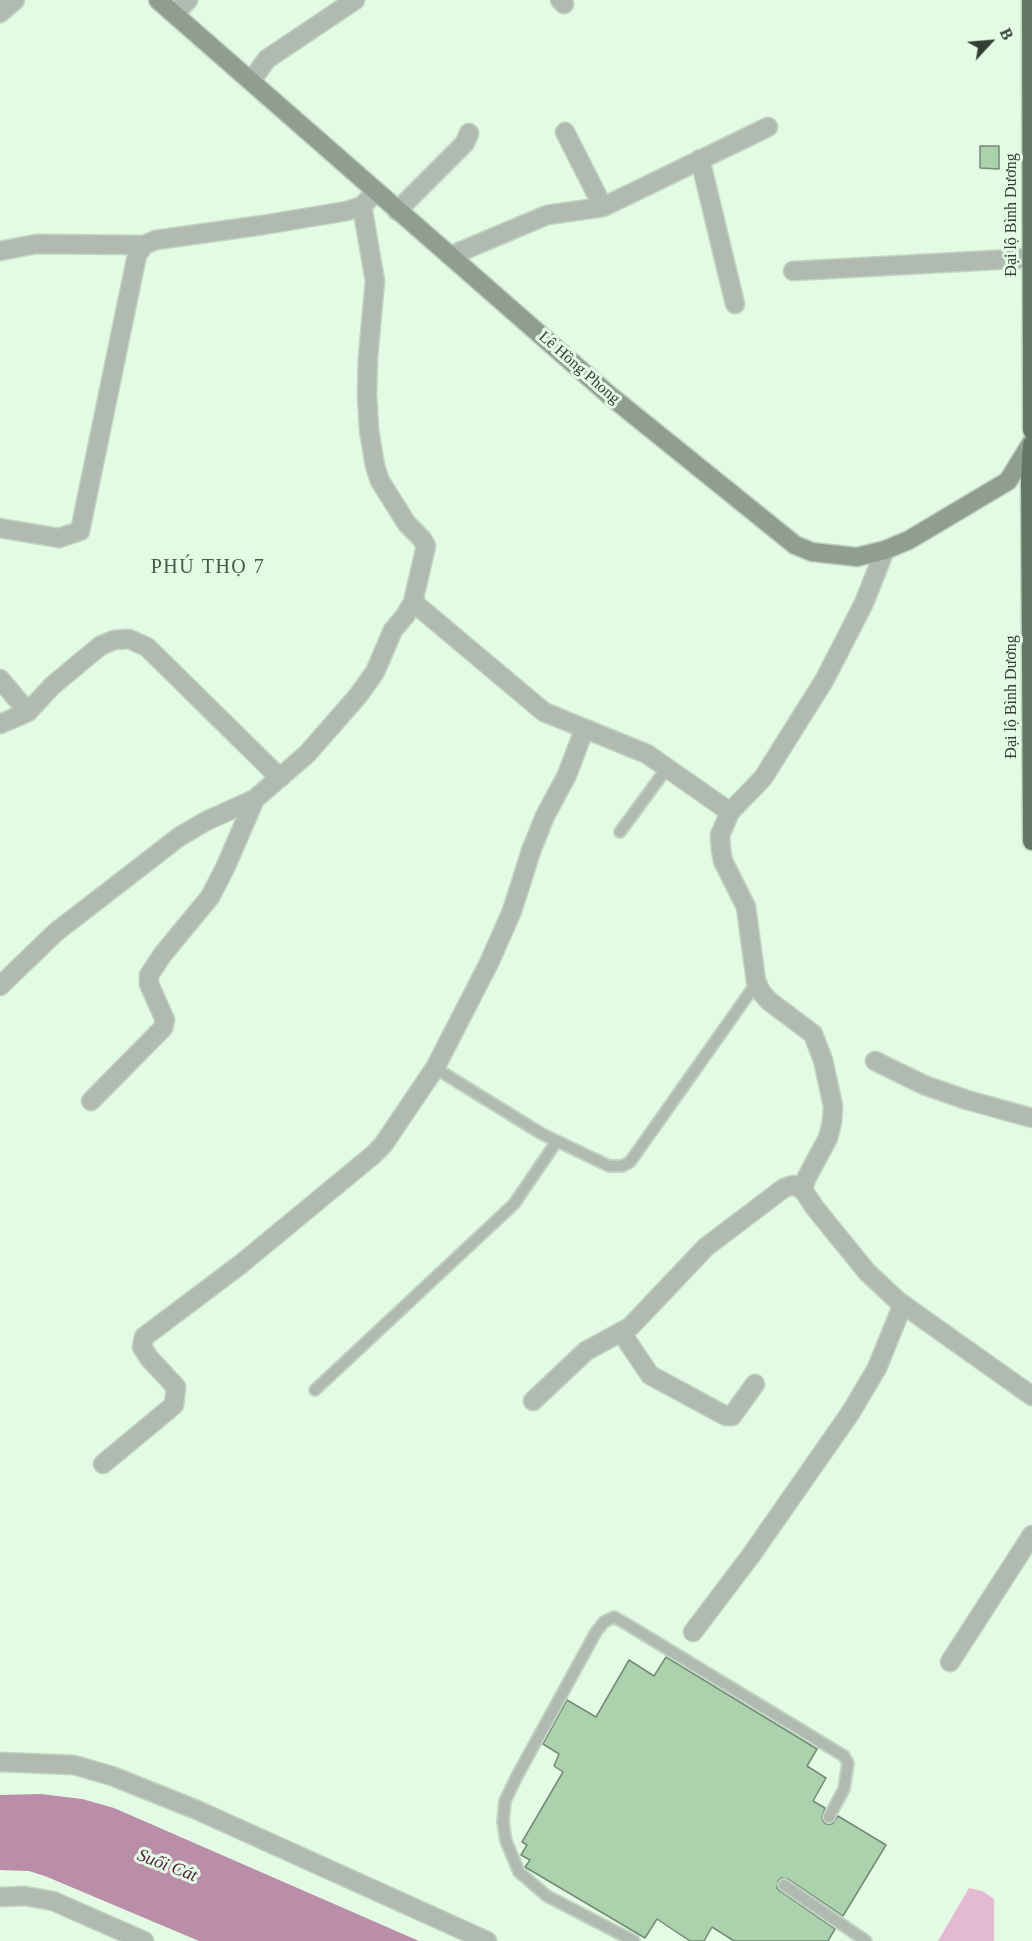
<!DOCTYPE html>
<html>
<head>
<meta charset="utf-8">
<style>
	body { margin:0 }
	#map { position:relative; width:1032px; height:1941px; overflow:hidden; background:#e3fae4; font-family:Georgia,serif }
	canvas { display:block }
	.north { position:absolute; left:960px; top:12px; width:60px; height:60px; -webkit-text-stroke:4px #e3fae4; paint-order:stroke; rotate:64deg; font-size:16px; font-weight:700; line-height:24px; text-align:center; color:#353e35 }
	.north::after { content:''; display:block; margin:auto; width:21px; height:27px; background:#353e35; clip-path:polygon(50% 0,100% 100%,50% 72%,0 100%) }
</style>
</head>
<body>
<div id="map">
<canvas width="1032" height="1941"></canvas>
<div class="north">B</div>
</div>
<script>
const context = document.querySelector('canvas').getContext('2d');
context.lineJoin = 'round';
function fillPath(path, color) { context.fillStyle = color; context.fill(path, 'evenodd'); }
const poly = rows => new Path2D(rows.map(r => 'M' + r).join(''));
function trace(path, color, width, dash) { context.strokeStyle = color; context.lineWidth = width; context.lineCap = dash ? 'butt' : 'round'; context.setLineDash(dash || []); context.stroke(path); }
function label(font, color, halo, rows, align = 'center') {
  context.font = font + ' Georgia,serif'; context.lineWidth = 6; context.setLineDash([]); context.textBaseline = 'middle'; context.strokeStyle = halo; context.fillStyle = color; for (const [text, x, y, turn = 0] of rows) {
    context.save(); context.translate(x, y); context.rotate((+turn || 0) * Math.PI / 180); context.textAlign = isNaN(turn) ? turn : align; if (halo) context.strokeText(text, 0, 0); context.fillText(text, 0, 0); context.restore();
  }
}
const green = poly([
	[969,1888,982,1891,994,1899,994,1941,938,1941]
]);
const water = poly([
	[41,1794,82,1799,114,1808,419,1941,199,1941,45,1876,29,1871,0,1870,0,1795]
]);
const building = poly([
	[980,146,999,146,999,169,980,168,980,146],
	[666,1657,817,1749,807,1766,826,1778,813,1801,825,1808,822,1817,823,1821,826,1824,832,1824,838,1816,886,1845,843,1916,788,1879,781,1878,778,1881,777,1888,780,1891,835,1929,828,1941,734,1941,712,1927,704,1941,690,1941,657,1919,645,1938,525,1867,530,1860,521,1855,527,1845,522,1842,563,1772,554,1766,559,1754,543,1744,567,1700,596,1717,629,1660,654,1676,666,1657]
]);
const lane = poly([
	[620,832,667,768],
	[435,1068,542,1134,609,1166,622,1166,630,1162,753,988,758,986],
	[315,1390,514,1204,557,1141],
	[784,1885,866,1941],
	[634,1941,547,1896,519,1872,506,1841,503,1822,505,1801,517,1776,596,1632,604,1622,614,1617,628,1625,844,1756,848,1763,844,1789,829,1817]
]);
const street = poly([
	[560,0,564,4],
	[0,13,15,0],
	[175,14,188,0],
	[251,81,267,59,355,0],
	[565,132,603,207],
	[700,159,735,304],
	[397,211,465,143,469,133],
	[0,251,36,244,144,245],
	[450,256,547,215,603,207,768,127],
	[793,271,1031,258],
	[0,528,59,538,80,531,137,255,144,245,156,240,263,225,347,211,362,206,370,198],
	[413,602,544,712,647,754,730,812,763,778,825,679,864,603,885,550],
	[0,679,28,712],
	[0,724,28,712,52,686,100,646,114,640,129,639,147,647,280,778],
	[730,812,720,835,721,850,723,861,746,907,756,981,761,992,769,1001,813,1034,823,1060,833,1106,832,1122,828,1138,806,1179,803,1190,815,1208,867,1272,898,1301,1032,1396],
	[0,986,56,932,179,837,206,821,255,799,307,754,357,697,375,672,393,630,405,616,413,602,426,546,422,539,407,524,380,481,375,466,369,430,367,394,368,357,375,281,362,206],
	[875,1061,924,1085,967,1100,1032,1118],
	[91,1101,163,1028,165,1020,149,984,149,975,163,954,210,897,225,868,255,799],
	[621,1332,650,1375,726,1416,732,1416,755,1384],
	[533,1401,586,1351,630,1327,706,1247,784,1188,793,1185,803,1190],
	[103,1464,174,1405,176,1387,149,1358,142,1347,144,1337,241,1264,373,1155,383,1145,435,1068,489,963,512,911,531,851,545,816,567,775,584,730],
	[693,1632,752,1554,851,1412,877,1368,903,1304],
	[950,1662,1032,1535],
	[0,1762,74,1765,112,1776,197,1810,487,1941],
	[0,1897,25,1896,53,1901,144,1941]
]);
const secondary = poly([
	[158,0,608,394,795,545,812,552,857,557,885,550,909,540,1008,481,1032,442]
]);
const highway = poly([
	[1031,0,1032,430],
	[1032,445,1030,478,1032,841]
]);
const streetNames = [
	["Đại lộ Bình Dương",1012,215,-90],
	["Lê Hồng Phong",579,368,41],
	["Đại lộ Bình Dương",1012,697,-90]
];
const waterNames = [
	["Suối Cát",167,1866,21]
];
const quarterNames = [
	["PHÚ THỌ 7",208,568]
];
fillPath(green, '#e4bad3');
fillPath(water, '#ba8da8');
fillPath(building, '#abd2ad');
trace(building, '#748a75', 1.5);
trace(lane, '#c0d4c1', 14);
trace(street, '#c0d4c1', 21);
trace(secondary, '#c0d4c1', 21);
trace(highway, '#c0d4c1', 21);
trace(lane, '#b0bab0', 10);
trace(street, '#b0bab0', 18);
trace(secondary, '#8f9e90', 18);
trace(highway, '#637864', 18);
label('16px', '#353e35', '#e3fae4', streetNames);
label('italic 18px', '#531c41', '#e3fae4', waterNames);
context.letterSpacing = '1.5px';
label('20px', '#455946', '#e3fae4', quarterNames);
context.letterSpacing = '0px';
</script>
</body>
</html>
